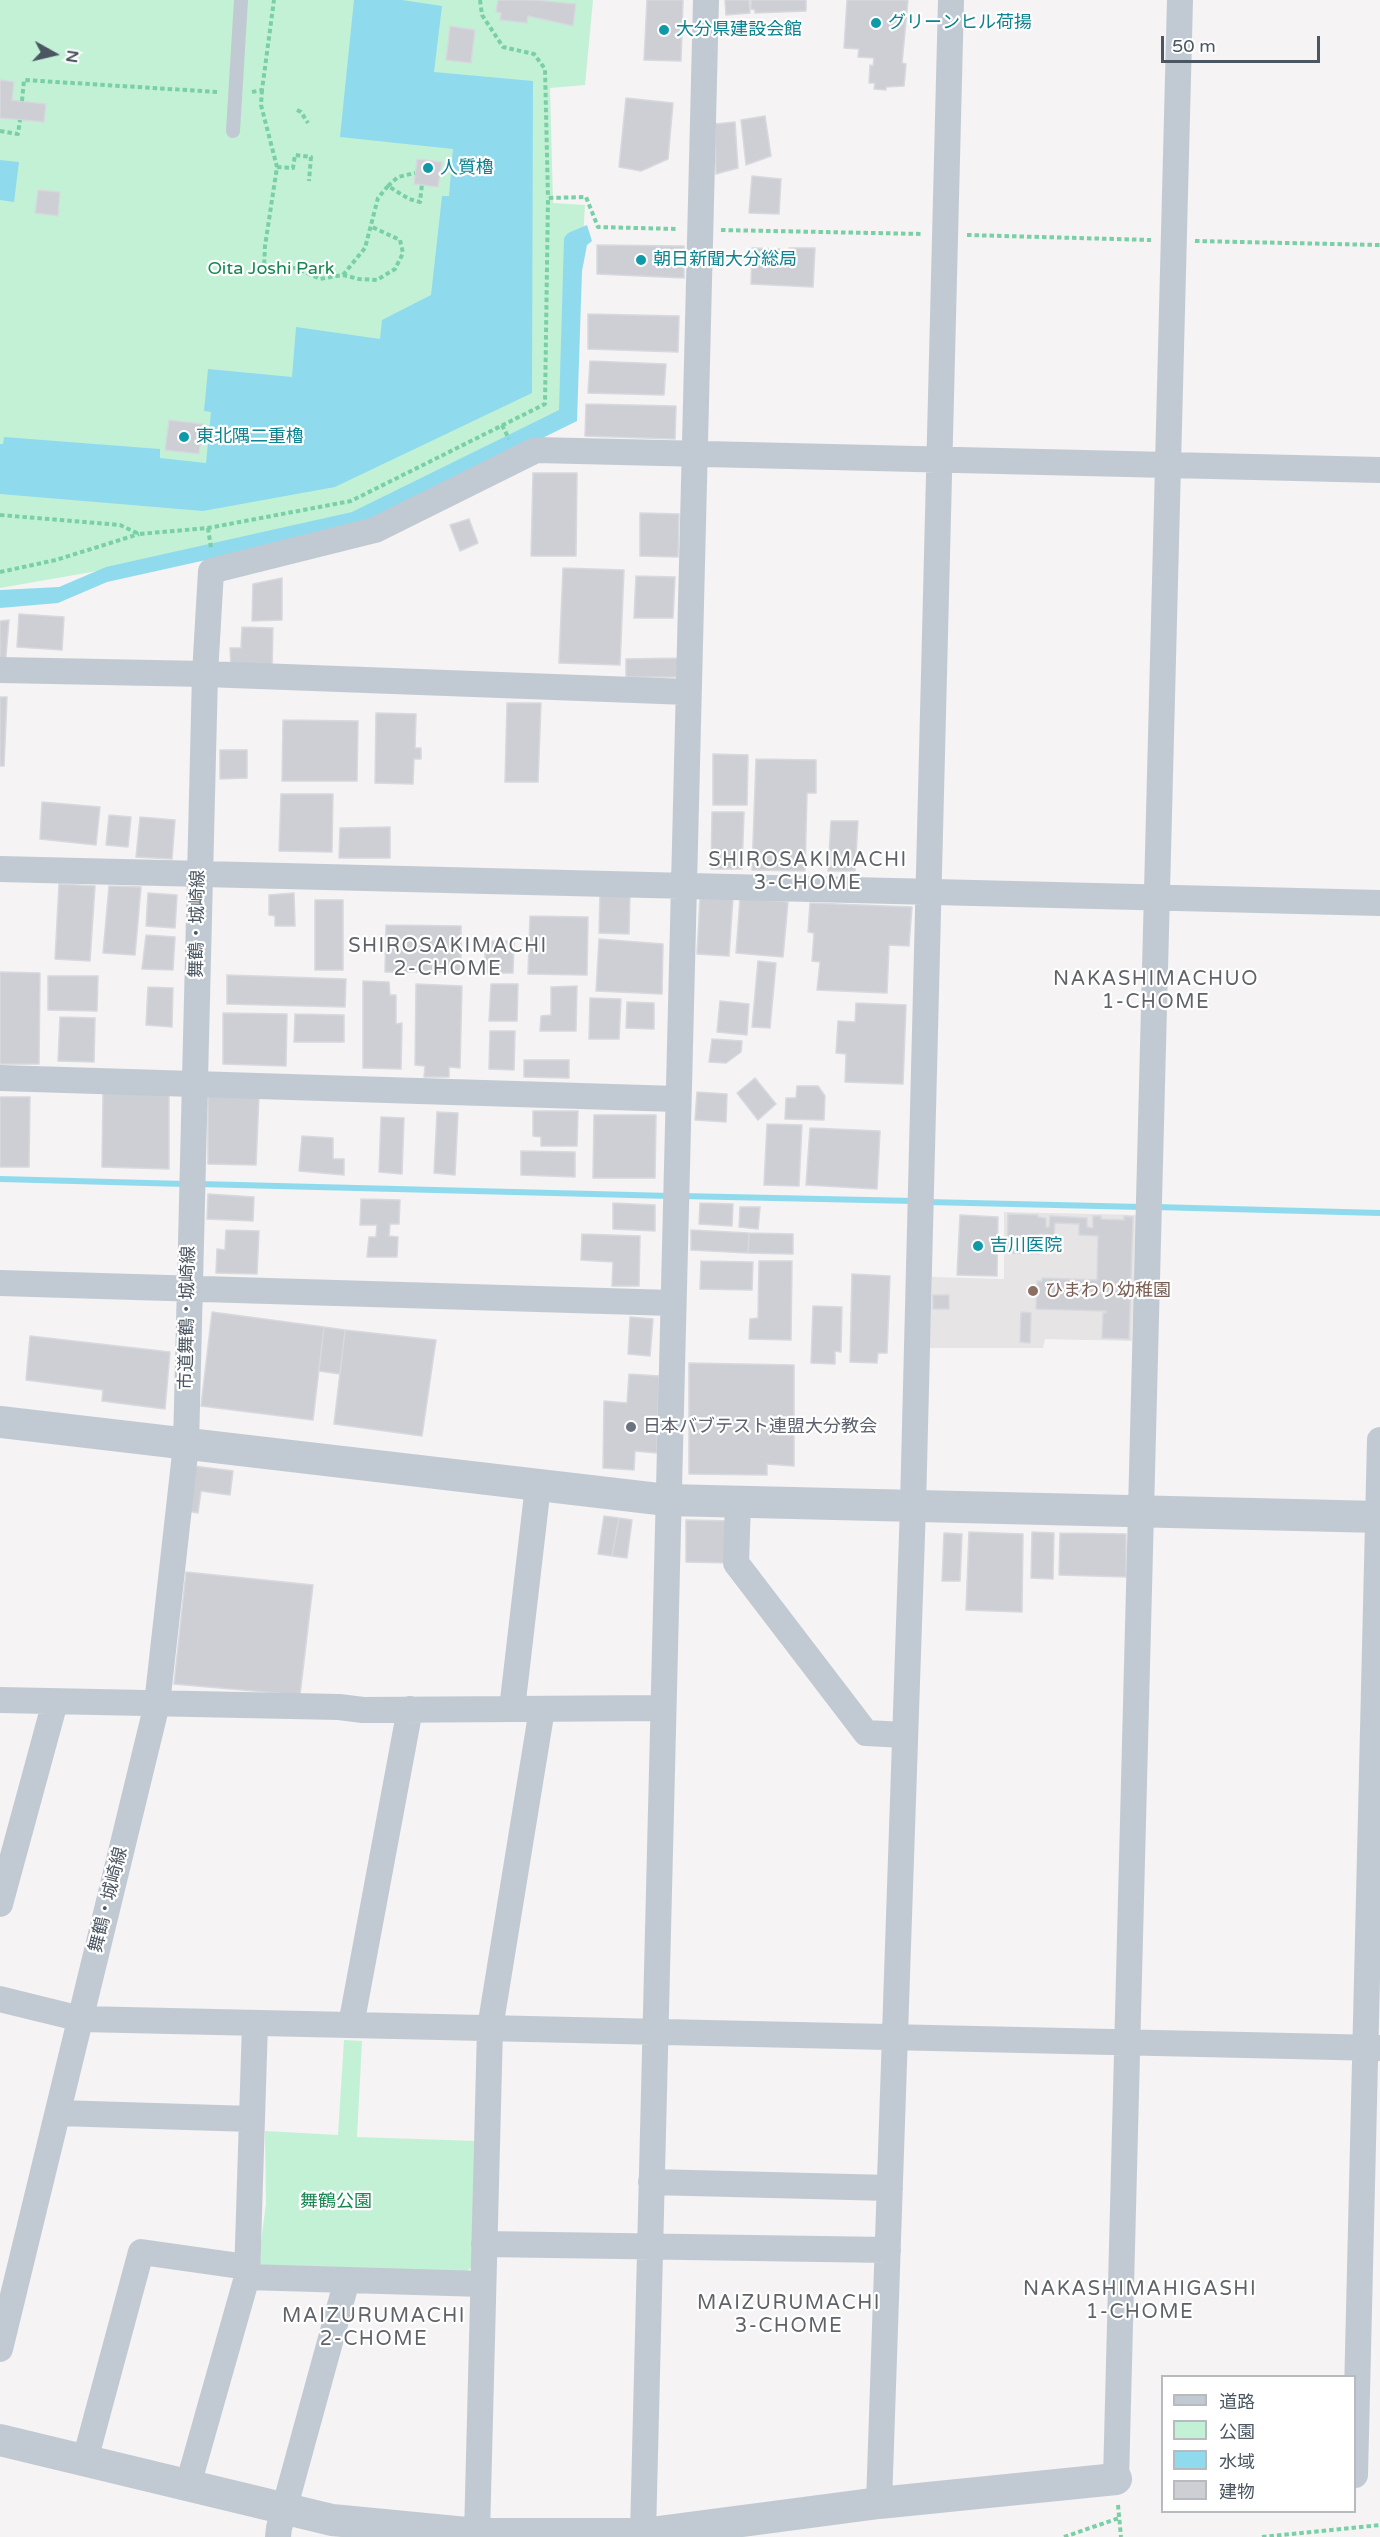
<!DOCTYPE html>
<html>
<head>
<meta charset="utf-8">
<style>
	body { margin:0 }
	#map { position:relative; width:1380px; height:2537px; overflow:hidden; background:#f5f3f3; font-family:"Varela Round","Noto Sans JP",sans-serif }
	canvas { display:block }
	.legend { position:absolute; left:1161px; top:2375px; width:195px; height:138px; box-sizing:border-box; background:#fff; border:2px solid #b7bbc0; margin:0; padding:8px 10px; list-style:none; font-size:18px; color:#4a5661 }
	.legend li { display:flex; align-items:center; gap:12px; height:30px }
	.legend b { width:30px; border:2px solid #b7bbc0 }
	.north { position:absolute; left:24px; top:24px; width:60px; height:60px; -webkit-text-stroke:4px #fff; paint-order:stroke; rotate:98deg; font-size:16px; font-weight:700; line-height:24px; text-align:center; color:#4a5661 }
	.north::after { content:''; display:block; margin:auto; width:21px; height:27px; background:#4a5661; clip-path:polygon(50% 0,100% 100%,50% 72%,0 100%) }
	.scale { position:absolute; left:1161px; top:36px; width:159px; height:27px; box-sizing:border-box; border:3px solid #4a5661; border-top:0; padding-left:8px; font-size:18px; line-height:21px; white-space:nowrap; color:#4a5661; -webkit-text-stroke:4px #fff; paint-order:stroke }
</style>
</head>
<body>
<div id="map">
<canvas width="1380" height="2537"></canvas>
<ul class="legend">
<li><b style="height:8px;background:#c1cad2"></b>道路</li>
<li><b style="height:16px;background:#c3f1d5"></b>公園</li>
<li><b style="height:16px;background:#90daee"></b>水域</li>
<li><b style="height:16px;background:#cdcfd5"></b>建物</li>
</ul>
<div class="north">N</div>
<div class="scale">50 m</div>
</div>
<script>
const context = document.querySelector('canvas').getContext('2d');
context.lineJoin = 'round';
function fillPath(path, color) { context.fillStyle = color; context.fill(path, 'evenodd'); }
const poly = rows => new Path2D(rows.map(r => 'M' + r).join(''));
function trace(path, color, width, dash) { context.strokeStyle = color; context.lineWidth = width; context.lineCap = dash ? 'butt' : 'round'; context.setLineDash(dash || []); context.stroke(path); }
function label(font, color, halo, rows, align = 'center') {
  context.font = font + ' "Varela Round","Noto Sans JP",sans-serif'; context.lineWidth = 4.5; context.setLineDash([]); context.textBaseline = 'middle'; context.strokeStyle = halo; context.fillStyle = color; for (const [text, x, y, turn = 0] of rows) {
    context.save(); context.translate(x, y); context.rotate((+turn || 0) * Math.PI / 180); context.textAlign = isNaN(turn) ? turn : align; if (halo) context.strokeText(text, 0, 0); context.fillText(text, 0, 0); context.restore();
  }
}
const education = poly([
	[1004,1212,1136,1215,1132,1341,1045,1339,1043,1348,930,1348,932,1277,1004,1279]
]);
const green = poly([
	[0,0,593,0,585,85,550,88,553,203,585,205,572,418,361,525,0,588],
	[344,2040,362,2041,357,2137,476,2141,472,2267,464,2274,267,2268,258,2263,266,2204,265,2131,338,2135]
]);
const water = poly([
	[354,0,402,0,442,6,434,72,533,81,532,393,335,487,203,511,0,494,0,444,3,444,4,437,160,449,160,458,206,463,211,412,204,411,208,369,292,377,296,327,380,339,382,320,431,295,442,196,449,196,453,149,340,137],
	[0,160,19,162,14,202,0,200],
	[587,225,592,241,587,245,582,271,577,421,368,524,107,582,58,603,0,608,0,590,59,587,106,567,352,512,559,410,564,238,568,233]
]);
const stream = poly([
	[0,1179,185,1184],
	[199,1184,671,1196],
	[681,1196,914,1201],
	[927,1202,1142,1207],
	[1155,1207,1380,1213]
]);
const building = poly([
	[498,0,535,0,576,4,573,26,528,16,527,23,500,20,501,13,496,12,498,0],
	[647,0,683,0,681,61,644,60,647,0],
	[725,0,749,0,750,13,726,15,725,0],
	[751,0,806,0,806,11,755,13,755,10,751,9,751,0],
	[847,0,908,0,902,63,906,64,904,86,886,87,886,90,874,89,875,83,869,83,870,65,873,66,874,58,858,57,859,49,844,48,847,0],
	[450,26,475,30,471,63,446,60,450,26],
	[0,80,14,82,12,100,46,104,44,122,0,118,0,80],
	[626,98,673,103,668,159,641,171,619,167,626,98],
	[765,116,771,156,746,165,741,120,765,116],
	[735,122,738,168,716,174,715,124,735,122],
	[417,159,442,162,438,187,414,184,417,159],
	[752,176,781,179,779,214,749,213,752,176],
	[38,190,60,192,58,216,35,213,38,190],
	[597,245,684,246,684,278,597,274,597,245],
	[752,248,780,249,780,264,789,265,789,248,815,248,813,287,751,284,752,248],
	[588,314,679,316,678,352,588,349,588,314],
	[590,361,666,364,664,395,588,393,590,361],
	[586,404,676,406,675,439,585,436,586,404],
	[169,420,203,424,199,454,165,450,169,420],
	[533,473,577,473,576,556,531,556,533,473],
	[640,513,679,514,678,557,640,556,640,513],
	[469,519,478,543,460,551,450,525,469,519],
	[563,568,624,570,620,665,559,663,563,568],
	[636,576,675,577,673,618,634,618,636,576],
	[282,578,282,620,252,621,253,584,282,578],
	[19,614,64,617,62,650,17,647,19,614],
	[9,620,5,668,0,667,0,621,9,620],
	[242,627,273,628,272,668,231,666,230,648,241,648,242,627],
	[678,658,677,677,626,677,626,659,678,658],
	[0,697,7,697,4,766,0,766,0,697],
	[507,703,541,703,538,782,505,782,507,703],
	[376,713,416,714,415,748,421,748,421,759,414,759,413,784,375,783,376,713],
	[283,720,358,721,357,781,282,781,283,720],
	[220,750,247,750,247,778,220,779,220,750],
	[713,754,748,755,747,805,713,805,713,754],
	[756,759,816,760,816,793,807,793,805,871,752,870,756,759],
	[281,794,333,794,332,852,279,851,281,794],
	[42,802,100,807,96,845,40,839,42,802],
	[712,812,744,812,742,869,711,869,712,812],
	[109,815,131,817,128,847,106,845,109,815],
	[140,817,175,820,172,859,136,857,140,817],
	[831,821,858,821,855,871,828,871,831,821],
	[390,827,390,858,339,858,340,828,390,827],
	[59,884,95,886,90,961,55,959,59,884],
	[109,886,141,887,135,955,103,953,109,886],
	[148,893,177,895,175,928,146,926,148,893],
	[294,893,295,926,275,926,275,916,269,915,269,895,294,893],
	[600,894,630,894,629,934,599,933,600,894],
	[700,897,733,898,729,956,697,954,700,897],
	[740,898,788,902,783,957,736,953,740,898],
	[315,900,343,900,343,970,315,970,315,900],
	[810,903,912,907,909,946,889,945,887,993,817,990,820,962,812,961,814,933,808,932,810,903],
	[530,916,588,917,587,975,528,974,530,916],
	[386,925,461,926,461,972,385,972,386,925],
	[146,935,175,937,173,970,142,969,146,935],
	[599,939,663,944,662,994,596,991,599,939],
	[485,941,514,941,513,973,485,973,485,941],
	[758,961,776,963,770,1028,752,1027,758,961],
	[0,972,40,973,39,1064,0,1064,0,972],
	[227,975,346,979,345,1007,227,1004,227,975],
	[48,976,98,976,97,1011,48,1010,48,976],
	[363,981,389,982,390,995,396,995,396,1024,402,1023,401,1069,363,1068,363,981],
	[416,984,462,986,460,1068,449,1067,449,1077,424,1077,425,1066,415,1065,416,984],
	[491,984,518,984,517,1021,489,1021,491,984],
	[577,986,576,1031,540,1031,541,1016,551,1015,551,987,577,986],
	[148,987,173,988,172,1027,146,1025,148,987],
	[590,998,621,999,619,1039,589,1039,590,998],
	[720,1001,749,1004,747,1035,717,1032,720,1001],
	[627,1002,654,1003,654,1029,626,1028,627,1002],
	[856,1003,906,1005,903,1084,845,1082,846,1054,836,1053,838,1021,855,1022,856,1003],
	[223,1013,287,1014,286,1066,223,1064,223,1013],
	[295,1014,344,1015,344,1042,294,1042,295,1014],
	[60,1017,95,1018,94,1062,58,1061,60,1017],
	[490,1031,515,1031,514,1070,489,1069,490,1031],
	[712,1039,742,1041,741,1052,726,1063,709,1062,712,1039],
	[524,1060,569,1060,569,1078,524,1077,524,1060],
	[755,1078,776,1104,758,1120,737,1093,755,1078],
	[797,1086,818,1086,825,1096,824,1120,785,1119,786,1098,796,1098,797,1086],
	[103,1091,169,1093,169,1169,102,1167,103,1091],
	[697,1092,727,1094,726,1122,695,1120,697,1092],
	[208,1095,259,1095,256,1165,208,1164,208,1095],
	[0,1097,30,1097,29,1167,0,1167,0,1097],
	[533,1111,578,1111,577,1146,541,1146,541,1137,533,1136,533,1111],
	[437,1112,458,1113,455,1175,434,1173,437,1112],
	[594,1115,656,1115,655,1178,593,1178,594,1115],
	[381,1117,404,1118,402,1174,379,1172,381,1117],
	[767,1124,802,1125,799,1186,764,1185,767,1124],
	[810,1128,880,1131,877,1189,806,1185,810,1128],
	[302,1136,333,1138,333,1159,344,1159,344,1175,299,1171,302,1136],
	[521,1151,575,1152,575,1177,521,1175,521,1151],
	[208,1194,254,1197,253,1221,207,1219,208,1194],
	[361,1199,400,1200,399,1224,390,1224,389,1236,398,1237,397,1257,367,1257,369,1237,376,1237,377,1225,360,1225,361,1199],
	[613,1203,655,1205,655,1231,613,1229,613,1203],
	[700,1203,733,1204,732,1226,699,1224,700,1203],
	[740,1207,760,1207,758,1229,739,1227,740,1207],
	[1008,1214,1038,1215,1038,1217,1046,1218,1046,1227,1049,1227,1050,1216,1087,1218,1087,1227,1093,1228,1093,1216,1101,1216,1101,1219,1124,1220,1124,1216,1133,1217,1129,1339,1102,1338,1103,1313,1106,1313,1106,1311,1036,1309,1037,1281,1042,1281,1042,1278,1097,1280,1098,1236,1079,1235,1079,1224,1055,1223,1054,1235,1040,1234,1039,1254,1007,1253,1008,1214],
	[960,1215,998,1217,997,1276,957,1275,960,1215],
	[226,1230,259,1231,257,1274,216,1273,217,1249,225,1250,226,1230],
	[691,1230,749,1233,748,1253,691,1250,691,1230],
	[749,1233,793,1234,793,1254,748,1253,749,1233],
	[582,1234,640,1236,639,1286,612,1286,613,1262,581,1260,582,1234],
	[701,1261,753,1262,752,1290,700,1289,701,1261],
	[759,1261,792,1261,791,1340,749,1339,750,1319,758,1318,759,1261],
	[852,1274,890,1276,887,1353,878,1353,877,1363,850,1362,852,1274],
	[933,1295,949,1295,949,1309,933,1309,933,1295],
	[813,1306,842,1307,841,1352,835,1351,835,1364,811,1363,813,1306],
	[212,1312,324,1327,313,1420,201,1406,212,1312],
	[1021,1312,1031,1313,1030,1343,1020,1342,1021,1312],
	[630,1317,653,1319,650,1356,628,1354,630,1317],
	[324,1327,345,1330,340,1374,319,1371,324,1327],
	[345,1330,436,1340,422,1436,334,1424,345,1330],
	[30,1336,170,1352,165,1409,102,1401,103,1390,26,1380,30,1336],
	[689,1363,794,1365,794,1466,767,1464,767,1475,689,1474,689,1363],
	[629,1374,659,1376,657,1453,635,1451,634,1470,603,1468,604,1401,627,1403,629,1374],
	[194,1466,233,1471,230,1495,201,1491,198,1513,188,1511,194,1466],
	[604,1516,619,1518,612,1556,598,1554,604,1516],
	[619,1518,632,1520,627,1558,612,1556,619,1518],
	[686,1520,732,1521,731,1563,686,1562,686,1520],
	[969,1532,1023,1534,1022,1612,966,1610,969,1532],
	[1032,1532,1054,1533,1053,1579,1031,1578,1032,1532],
	[944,1533,962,1534,960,1581,942,1581,944,1533],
	[1060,1533,1126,1534,1126,1577,1059,1575,1060,1533],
	[186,1572,313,1585,300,1695,174,1684,186,1572]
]);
const path = poly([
	[480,0,482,15,503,47,534,54,545,69,548,198],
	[262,90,261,105,277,167,265,246,264,268,296,268,320,279,343,275,359,279,377,280,395,269,403,253,400,240,372,227],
	[252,92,262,90,274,0],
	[22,101,24,80,218,92],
	[297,110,301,112,308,123],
	[0,131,18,134,20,120],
	[277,167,293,168,295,155,311,157,309,181],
	[388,186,398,177,415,173],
	[721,230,923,234],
	[967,235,1151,240],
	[1195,241,1380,245],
	[343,275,365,248,378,198,388,186,409,199,420,202,422,184],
	[502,425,509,439],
	[0,515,120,525,139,534,208,528,351,501,545,404,548,198,586,197,598,227,677,229],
	[208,528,211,548],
	[0,572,56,560,139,534],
	[1118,2505,1121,2537],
	[1064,2537,1119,2518],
	[1262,2537,1380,2525]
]);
const service = poly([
	[233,131,241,0]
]);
const minor = poly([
	[0,670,205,674,688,692],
	[0,869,1380,903],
	[0,1078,677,1099],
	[0,1283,672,1303],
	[738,1502,736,1563,866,1733,905,1735],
	[0,1700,339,1707,363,1710,662,1708],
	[512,1709,538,1486],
	[0,1904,55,1702],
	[0,1999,81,2019,1380,2048],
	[351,2025,410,1709],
	[58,2113,252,2119],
	[651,2182,890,2188],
	[484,2244,888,2250],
	[247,2277,483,2284],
	[0,2349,157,1704,186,1445,205,674,211,571,375,530,536,450,1380,470],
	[85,2460,141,2252,247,2267],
	[1355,2475,1380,1440],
	[1116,2479,1180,0],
	[188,2485,247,2277,255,2023],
	[879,2503,913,1506,951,0],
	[477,2534,490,2028,542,1709],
	[643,2534,706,0],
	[278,2537,279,2528,347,2280]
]);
const tertiary = poly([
	[0,1422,667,1500,1380,1517],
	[0,2440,332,2520,477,2534,643,2534,879,2503,1116,2479]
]);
const markers = [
	[876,23,6,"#0f9aa8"],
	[664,30,6,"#0f9aa8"],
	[428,168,6,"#0f9aa8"],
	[641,260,6,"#0f9aa8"],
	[184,437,6,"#0f9aa8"],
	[978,1246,6,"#0f9aa8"],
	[1033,1291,6,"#8d6e63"],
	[631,1427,6,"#6b7280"]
];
const cultureNames = [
	["グリーンヒル荷揚",888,23],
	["大分県建設会館",676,30],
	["人質櫓",440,168],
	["朝日新聞大分総局",653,260],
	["東北隅二重櫓",196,437],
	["吉川医院",990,1246]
];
const parkNames = [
	["Oita Joshi Park",271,269],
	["舞鶴公園",336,2202]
];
const streetNames = [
	["舞鶴・城崎線",198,924,-89],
	["市道舞鶴・城崎線",188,1318,-89],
	["舞鶴・城崎線",109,1900,-76]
];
const educationNames = [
	["ひまわり幼稚園",1045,1291]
];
const worshipNames = [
	["日本バブテスト連盟大分教会",643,1427]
];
const neighbourhoodNames = [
	["SHIROSAKIMACHI",808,861],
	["3-CHOME",808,884],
	["SHIROSAKIMACHI",448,947],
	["2-CHOME",448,970],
	["NAKASHIMACHUO",1156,980],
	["1-CHOME",1156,1003],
	["NAKASHIMAHIGASHI",1140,2290],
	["1-CHOME",1140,2313],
	["MAIZURUMACHI",789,2304],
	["3-CHOME",789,2327],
	["MAIZURUMACHI",374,2317],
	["2-CHOME",374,2340]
];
fillPath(education, '#e6e4e5');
fillPath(green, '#c3f1d5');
fillPath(water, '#90daee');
trace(stream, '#90daee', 6);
fillPath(building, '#cdcfd5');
trace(building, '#d7d9de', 1.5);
trace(path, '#7ad0a6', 4, [4.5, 3]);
trace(service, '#c1cad2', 14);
trace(minor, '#c1cad2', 26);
trace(tertiary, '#c1cad2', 32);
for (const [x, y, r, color] of markers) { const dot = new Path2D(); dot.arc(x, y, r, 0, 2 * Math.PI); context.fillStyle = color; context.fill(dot); trace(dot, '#fff', 2); }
label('18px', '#0d838f', '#fff', cultureNames, 'left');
label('18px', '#17864f', '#fff', parkNames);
label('18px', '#4a5661', '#fff', streetNames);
label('18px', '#785e54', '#fff', educationNames, 'left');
label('18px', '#5b616d', '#fff', worshipNames, 'left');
context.letterSpacing = '1.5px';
label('20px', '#5f6368', '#fff', neighbourhoodNames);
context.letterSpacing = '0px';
</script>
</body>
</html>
